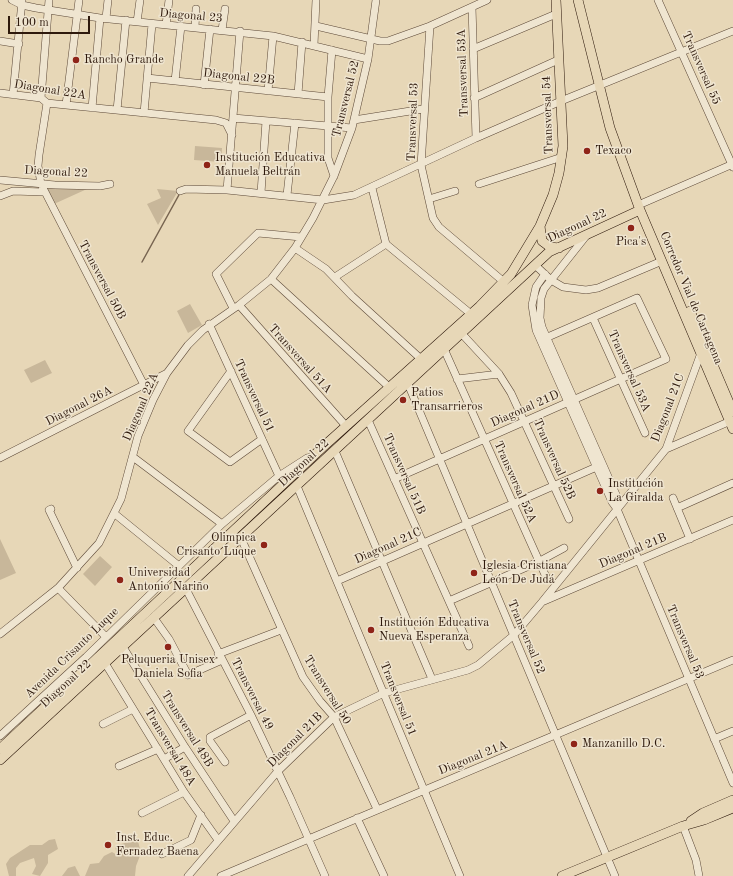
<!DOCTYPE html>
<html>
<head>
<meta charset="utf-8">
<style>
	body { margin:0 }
	#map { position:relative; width:733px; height:876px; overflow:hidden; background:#e7d7b7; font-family:"Old Standard TT",serif }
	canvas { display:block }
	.scale { position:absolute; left:8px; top:16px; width:82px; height:18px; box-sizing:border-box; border:2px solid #2e190c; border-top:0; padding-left:5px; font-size:12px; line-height:14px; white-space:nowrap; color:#2e190c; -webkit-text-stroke:3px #efe5d0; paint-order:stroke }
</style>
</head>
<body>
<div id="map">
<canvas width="733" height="876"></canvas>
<div class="scale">100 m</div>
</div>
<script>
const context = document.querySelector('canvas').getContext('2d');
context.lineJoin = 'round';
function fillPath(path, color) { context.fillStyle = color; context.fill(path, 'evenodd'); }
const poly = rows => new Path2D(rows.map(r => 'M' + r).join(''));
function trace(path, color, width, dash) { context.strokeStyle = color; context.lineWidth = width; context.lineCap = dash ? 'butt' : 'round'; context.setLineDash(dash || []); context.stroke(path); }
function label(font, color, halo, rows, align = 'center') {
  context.font = font + ' "Old Standard TT",serif'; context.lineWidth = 3; context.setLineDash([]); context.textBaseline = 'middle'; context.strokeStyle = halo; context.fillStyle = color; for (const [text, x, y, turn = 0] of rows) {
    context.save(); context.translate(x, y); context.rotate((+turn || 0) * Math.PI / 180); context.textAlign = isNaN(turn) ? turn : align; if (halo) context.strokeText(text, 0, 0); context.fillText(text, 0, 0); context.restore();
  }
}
const green = poly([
	[195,146,222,148,221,162,194,160],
	[47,188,58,189,87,189,54,204],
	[157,189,178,191,158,225,147,204,161,198],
	[190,304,202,325,188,333,177,311],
	[45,360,52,373,31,383,24,370],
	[0,539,16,573,0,580],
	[100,556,112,567,95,586,83,574],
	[55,839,58,849,48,855,48,863,40,876,32,874,36,866,34,858,20,863,16,868,16,876,9,876,6,864,10,858,30,845,42,845,49,840],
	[138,841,141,853,136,866,135,876,85,876,90,864,99,863,104,856,112,852,117,855,115,846,128,842],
	[75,866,80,876,62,876,68,868]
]);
const stream = poly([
	[142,262,180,193]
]);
const minor = poly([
	[12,0,22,5,36,8,100,18,273,36,368,59],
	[658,0,733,167],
	[472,7,476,138],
	[106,18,108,0],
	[137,22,140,0],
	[166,25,169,0],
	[316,26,380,41,388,41,430,26,487,0],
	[430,26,421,165,433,218,439,227,504,282],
	[195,27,196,9],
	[222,30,225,9],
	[0,41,19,44],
	[314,45,316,0],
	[473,49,556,14],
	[332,50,328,97,328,158,334,176],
	[147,78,328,97],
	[175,81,181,26],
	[204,85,210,29],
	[268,91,273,36],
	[0,93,41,98,47,103,66,105,216,120,226,123,232,135],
	[298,94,302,42],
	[13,95,22,1],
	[41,98,49,0],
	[474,98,558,60],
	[47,103,39,155,38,166,41,184,144,385],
	[66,105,79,0],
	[92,108,100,18],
	[117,110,126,20],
	[144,113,152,24],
	[233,118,352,128],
	[354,120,423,109],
	[0,180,55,185,100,186,110,184],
	[479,184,562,157],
	[372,188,386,244,471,314],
	[227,190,240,31],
	[180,191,186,189,227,190,323,200,354,195,476,138,561,101,733,31],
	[261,193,266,121],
	[287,195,295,123],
	[0,196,13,191,44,192],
	[429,199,455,191],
	[643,203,733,164],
	[586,236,544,289,541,298,540,318,542,327,618,499,617,508],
	[295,248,326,269,352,296,421,359],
	[535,265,551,280,563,287,586,290,598,288,662,261],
	[545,274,536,287,532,305,536,330,612,502,617,509,733,783],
	[335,277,386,244],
	[271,279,389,387],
	[239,305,346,426],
	[233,308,216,274,258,233,301,237],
	[593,318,645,433],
	[209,324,279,476],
	[462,334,499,374,511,393,569,519],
	[444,349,547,579],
	[231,371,188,431,230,462,262,439],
	[457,379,499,374],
	[408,384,615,876],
	[368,420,469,646],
	[666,449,733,420],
	[335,451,432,679],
	[133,457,222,524],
	[0,458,167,373],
	[394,479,666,359,637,298,541,340],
	[297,486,460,876],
	[673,498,690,539],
	[677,508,733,483],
	[51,509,49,510,77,568],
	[115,514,179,566],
	[241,538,303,677,320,701,334,717,377,809],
	[337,581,601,465],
	[58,588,106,637],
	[186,589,251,715,290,797,325,876],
	[449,601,538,562,564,548],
	[544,601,733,520],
	[154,618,169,639,188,675,222,660],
	[0,634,58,588,99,543,121,499,138,436,153,400,167,373,188,345,203,330,239,305,271,279,295,248,313,218,334,176,352,128,368,59,376,0],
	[123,647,185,747,234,821],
	[218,654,281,630],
	[105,663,184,792,218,840],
	[103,724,133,709],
	[0,736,86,657,222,524,279,476,307,458],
	[714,739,733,731],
	[164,759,185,747],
	[225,762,210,741,210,737,251,715],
	[119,766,158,749],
	[142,813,184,792],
	[357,818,384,876],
	[683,826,696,860,699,876],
	[162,854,191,840,201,815],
	[188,876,278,771,334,717,384,693,468,670,478,665,514,635,542,602,666,449,701,353],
	[221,876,733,660]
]);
const major = poly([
	[578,0,610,128,640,210,733,429],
	[540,226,542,241,550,247,559,248],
	[690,311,733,412],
	[0,749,324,446,480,306,511,274,540,226,553,195,559,173,563,146,556,0],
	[0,760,549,252,640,210],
	[691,821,703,813,733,800],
	[562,876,683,826,704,820,733,808]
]);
const markers = [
	[76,60,4,"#8f2418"],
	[587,151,4,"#8f2418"],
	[207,165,4,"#8f2418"],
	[631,228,4,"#8f2418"],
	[403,400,4,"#8f2418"],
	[600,491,4,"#8f2418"],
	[264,545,4,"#8f2418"],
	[474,573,4,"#8f2418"],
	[120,580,4,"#8f2418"],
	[371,630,4,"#8f2418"],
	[168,647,4,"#8f2418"],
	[574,744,4,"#8f2418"],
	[108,845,4,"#8f2418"]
];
const streetNames = [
	["Diagonal 23",191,16,5],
	["Transversal 55",701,68,66],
	["Transversal 53A",463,73,-92],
	["Diagonal 22B",239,77,6],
	["Diagonal 22A",50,90,9],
	["Transversal 52",346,99,-76],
	["Transversal 54",548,115,-92],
	["Transversal 53",413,122,-88],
	["Diagonal 22",56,172,3],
	["Diagonal 22",577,226,-25],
	["Transversal 50B",102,280,62],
	["Corredor Vial de Cartagena",691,298,67],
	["Transversal 51A",300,359,48],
	["Transversal 53A",629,371,66],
	["Transversal 51",254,396,65],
	["Diagonal 26A",79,406,-27],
	["Diagonal 22A",141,407,-67],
	["Diagonal 21C",668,408,-69],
	["Diagonal 21D",525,409,-24],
	["Transversal 52B",554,459,66],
	["Diagonal 22",304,463,-43],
	["Transversal 51B",404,474,66],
	["Transversal 52A",515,482,66],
	["Diagonal 21C",388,546,-24],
	["Diagonal 21B",633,551,-23],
	["Transversal 52",526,637,67],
	["Transversal 53",685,642,67],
	["Avenida Crisanto Luque",72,653,-44],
	["Diagonal 22",66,684,-43],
	["Transversal 50",327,690,58],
	["Transversal 49",252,694,63],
	["Transversal 51",398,699,68],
	["Transversal 48B",187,729,58],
	["Diagonal 21B",295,740,-45],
	["Transversal 48A",170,747,59],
	["Diagonal 21A",473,758,-22]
];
const poiNames = [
	["Rancho Grande",84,60],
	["Texaco",595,151],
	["Institución Educativa",215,158],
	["Manuela Beltrán",215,172],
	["Pica's",631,242,"center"],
	["Patios",411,393],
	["Transarrieros",411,407],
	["Institución",608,484],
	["La Giralda",608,498],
	["Olimpica",256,538,"right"],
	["Crisanto Luque",256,552,"right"],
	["Iglesia Cristiana",482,566],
	["León De Judá",482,580],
	["Universidad",128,573],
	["Antonio Nariño",128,587],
	["Institución Educativa",379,623],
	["Nueva Esperanza",379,637],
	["Peluqueria Unisex",168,660,"center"],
	["Daniela Sofia",168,674,"center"],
	["Manzanillo D.C.",582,744],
	["Inst. Educ.",116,838],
	["Fernadez Baena",116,852]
];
fillPath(green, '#c8b79a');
trace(stream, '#776450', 1.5);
trace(minor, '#5c4837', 8);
trace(major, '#2e190c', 10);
trace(minor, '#efe5d0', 7);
trace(major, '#e7d7b7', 9);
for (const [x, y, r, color] of markers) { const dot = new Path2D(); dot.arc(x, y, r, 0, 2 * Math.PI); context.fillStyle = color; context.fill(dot); trace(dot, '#efe5d0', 1.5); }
label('12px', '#2e190c', '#efe5d0', streetNames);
label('12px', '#2e190c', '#efe5d0', poiNames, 'left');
</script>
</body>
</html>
